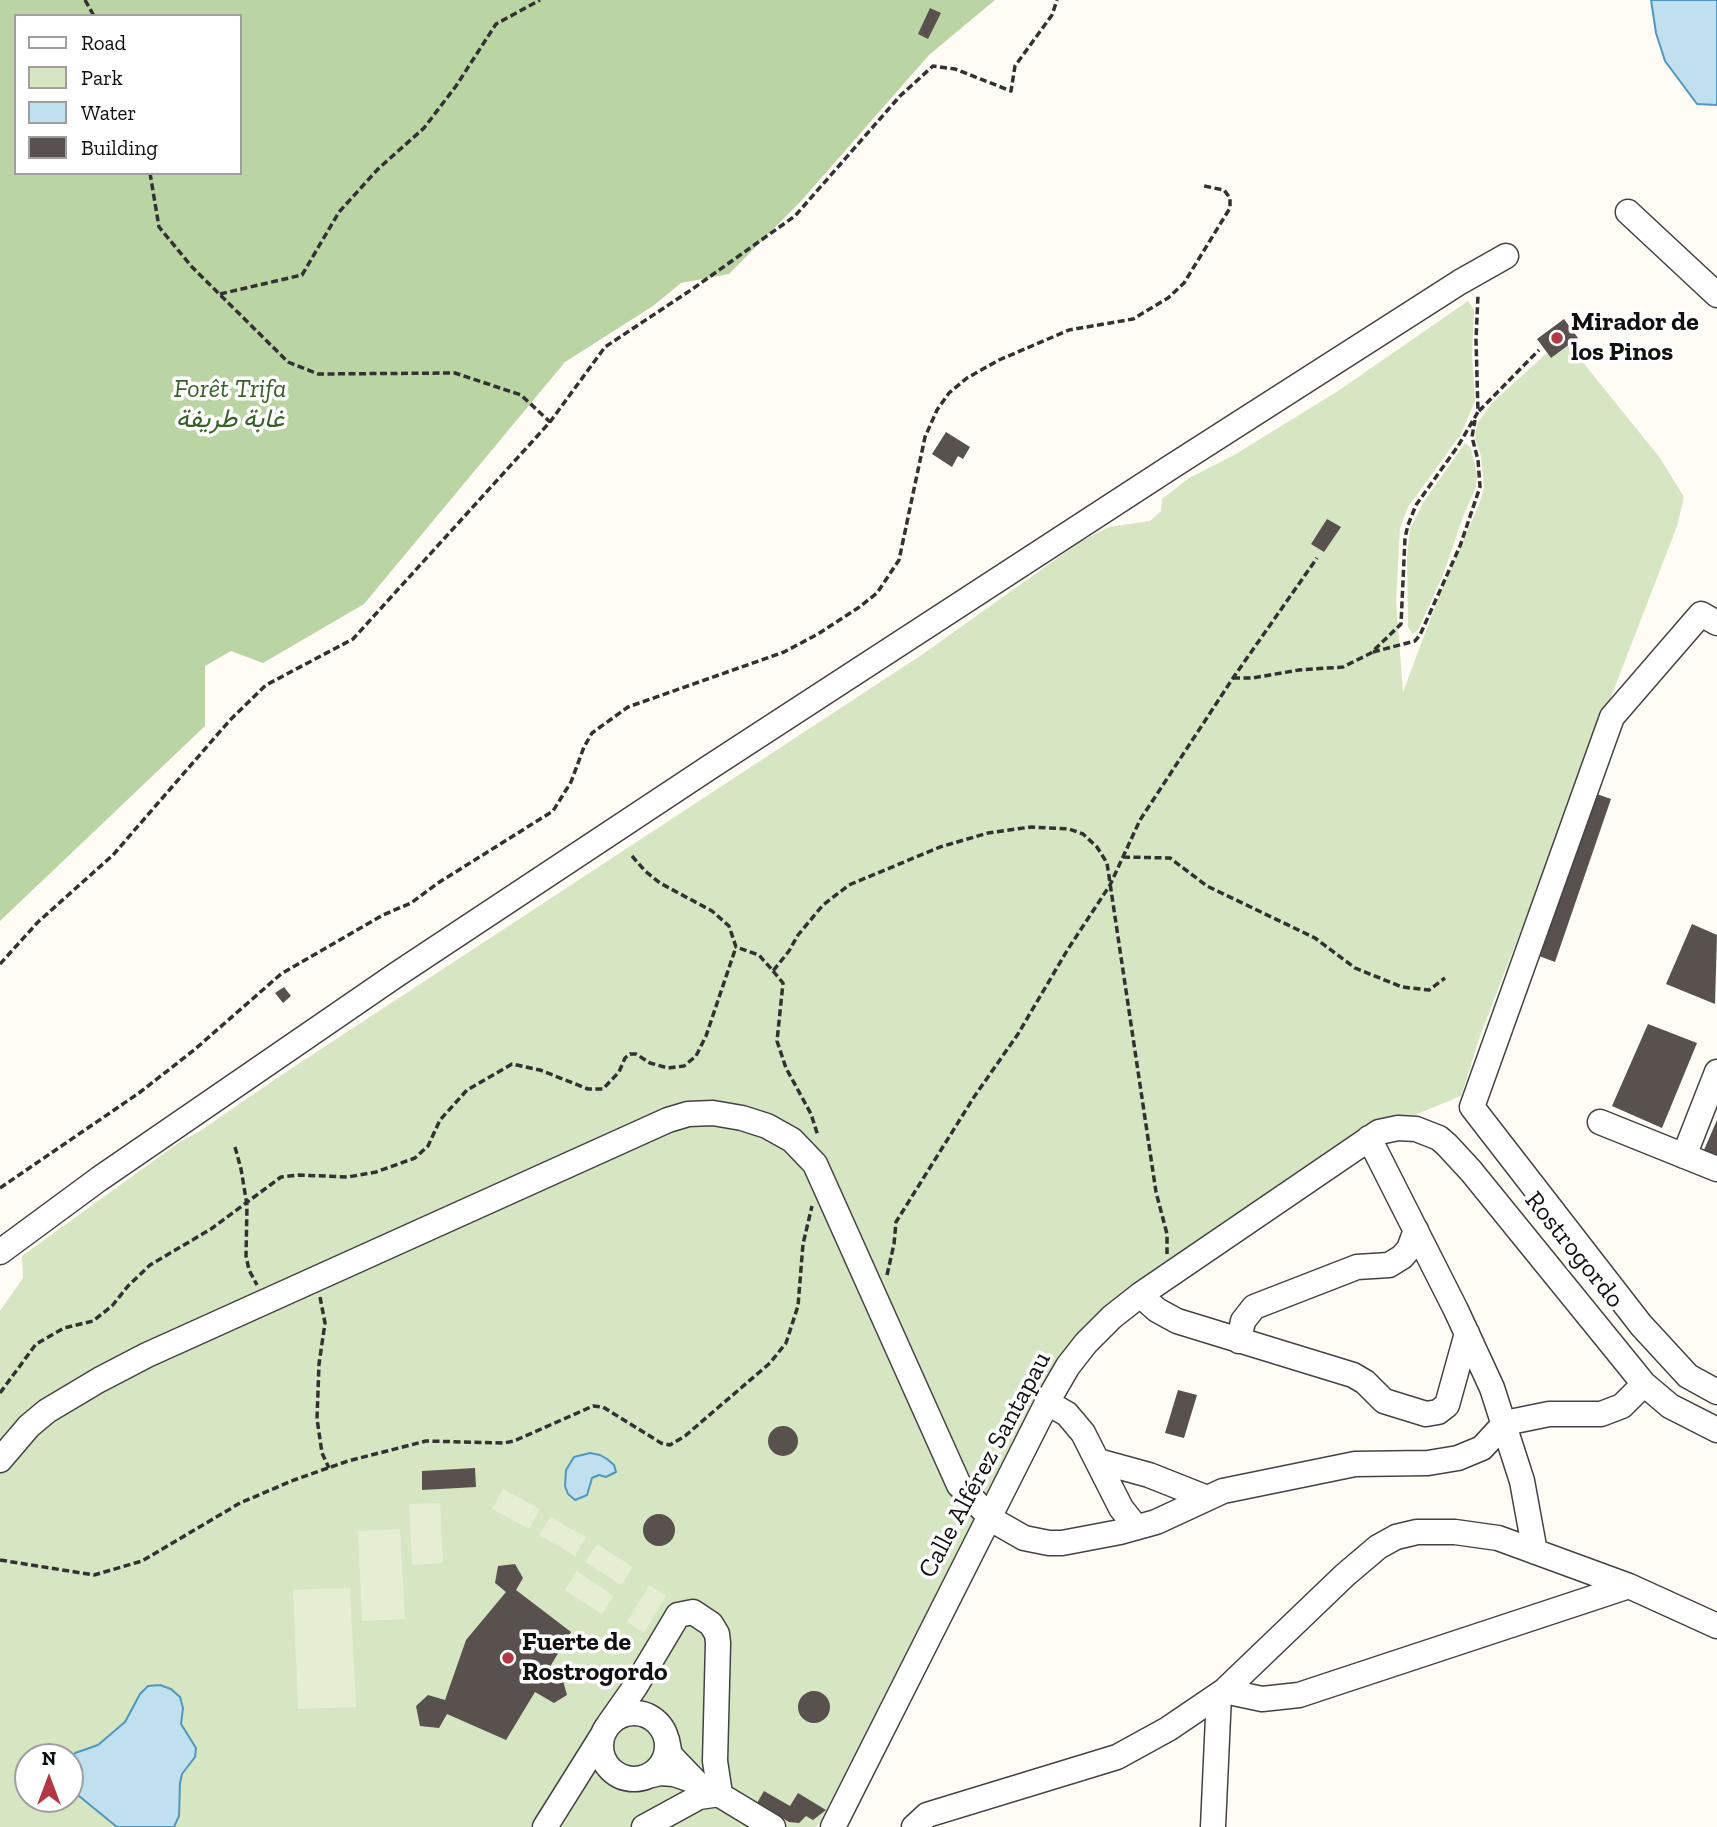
<!DOCTYPE html>
<html>
<head>
<meta charset="utf-8">
<style>
	body { margin:0 }
	#map { position:relative; width:1717px; height:1827px; overflow:hidden; background:#fefcf5; font-family:"Zilla Slab",serif }
	canvas { display:block }
	.legend { position:absolute; left:14px; top:14px; width:228px; height:161px; box-sizing:border-box; background:#fff; border:2px solid #9f9f9f; margin:0; padding:9px 12px; list-style:none; font-size:21px; color:#101010 }
	.legend li { display:flex; align-items:center; gap:14px; height:35px }
	.legend b { width:35px; border:2px solid #9f9f9f }
	.north { position:absolute; left:14px; top:1743px; width:70px; height:70px; box-sizing:border-box; background:#fff; border:2px solid #9f9f9f; border-radius:50%; rotate:0deg; font-size:19px; font-weight:700; line-height:28px; text-align:center; color:#101010 }
	.north::after { content:''; display:block; margin:auto; width:24px; height:32px; background:#b03944; clip-path:polygon(50% 0,100% 100%,50% 72%,0 100%) }
</style>
</head>
<body>
<div id="map">
<canvas width="1717" height="1827"></canvas>
<ul class="legend">
<li><b style="height:9px;background:#fff"></b>Road</li>
<li><b style="height:19px;background:#d6e5c2"></b>Park</li>
<li><b style="height:19px;background:#c0e0ef"></b>Water</li>
<li><b style="height:19px;background:#58514e"></b>Building</li>
</ul>
<div class="north">N</div>
</div>
<script>
const context = document.querySelector('canvas').getContext('2d');
context.lineJoin = 'round';
function fillPath(path, color) { context.fillStyle = color; context.fill(path, 'evenodd'); }
const poly = rows => new Path2D(rows.map(r => 'M' + r).join(''));
function trace(path, color, width, dash) { context.strokeStyle = color; context.lineWidth = width; context.lineCap = dash ? 'butt' : 'round'; context.setLineDash(dash || []); context.stroke(path); }
function label(font, color, halo, rows, align = 'center') {
  context.font = font + ' "Zilla Slab",Vazirmatn,serif'; context.lineWidth = 7; context.setLineDash([]); context.textBaseline = 'middle'; context.strokeStyle = halo; context.fillStyle = color; for (const [text, x, y, turn = 0] of rows) {
    context.save(); context.translate(x, y); context.rotate((+turn || 0) * Math.PI / 180); context.textAlign = isNaN(turn) ? turn : align; if (halo) context.strokeText(text, 0, 0); context.fillText(text, 0, 0); context.restore();
  }
}
const green = poly([
	[1468,301,1474,310,1472,355,1475,401,1461,434,1408,507,1400,528,1396,601,1403,692,1438,599,1480,502,1484,487,1481,457,1475,438,1477,424,1492,403,1547,353,1551,358,1578,338,1581,360,1660,458,1684,497,1677,526,1480,1036,1461,1096,1400,1121,1107,1309,833,1808,816,1827,0,1827,0,1311,23,1278,22,1256,181,1141,197,1133,283,1074,923,654,1080,542,1109,527,1150,521,1161,511,1162,499,1189,478,1236,454,1338,391],
	[28,1757,70,1757,70,1799,28,1799],
	[1465,443,1471,448,1477,475,1476,487,1464,514,1443,575,1418,630,1413,634,1408,627,1408,617,1407,556,1410,529,1423,503]
]);
const forest = poly([
	[0,0,995,0,929,55,801,201,729,274,681,283,653,306,565,362,364,604,263,663,231,651,205,666,205,726,0,921],
	[16,16,240,16,240,173,16,173]
]);
const pitch = poly([
	[503,1489,540,1509,529,1529,492,1509],
	[440,1503,443,1563,412,1565,409,1504],
	[550,1517,586,1537,575,1556,539,1535],
	[400,1529,405,1619,362,1621,358,1531],
	[597,1544,633,1567,621,1585,585,1562],
	[577,1571,614,1596,602,1614,565,1590],
	[649,1585,666,1596,644,1633,627,1622],
	[350,1588,356,1707,298,1709,293,1590]
]);
const water = poly([
	[1651,0,1717,0,1717,105,1697,104,1665,61,1656,33,1651,0],
	[590,1453,600,1455,607,1459,614,1465,616,1472,606,1477,599,1475,592,1478,587,1495,575,1500,568,1494,565,1486,566,1470,574,1457,590,1453],
	[160,1685,171,1689,180,1697,183,1708,181,1724,196,1748,195,1757,182,1774,180,1783,179,1816,174,1827,117,1827,79,1796,70,1781,70,1761,75,1753,98,1745,125,1722,140,1694,148,1686,160,1685]
]);
const building = poly([
	[930,8,941,13,928,39,918,34],
	[1564,319,1578,338,1551,358,1537,339],
	[946,432,970,447,963,459,958,456,952,467,932,454],
	[1327,519,1341,527,1324,552,1311,544],
	[1588,791,1611,799,1555,962,1531,953],
	[1692,924,1717,935,1715,1004,1666,984],
	[284,987,291,996,283,1003,275,993],
	[1648,1024,1697,1043,1662,1128,1612,1106],
	[1717,1120,1717,1155,1704,1150],
	[1178,1390,1197,1395,1184,1438,1165,1433],
	'768 1441a15 15 0 1 1 30 0a15 15 0 1 1-30 0Z',
	[475,1468,476,1487,422,1490,422,1471],
	'643 1530a16 16 0 1 1 32 0a16 16 0 1 1-32 0Z',
	[515,1564,523,1578,516,1590,571,1632,545,1675,563,1681,567,1695,554,1703,535,1692,506,1740,447,1714,439,1728,420,1726,416,1706,428,1695,445,1700,466,1640,506,1592,495,1583,498,1566],
	'798 1707a16 16 0 1 1 32 0a16 16 0 1 1-32 0Z',
	[764,1791,790,1806,798,1793,826,1810,813,1820,806,1816,799,1823,789,1822,757,1803]
]);
const path = poly([
	[85,0,94,16],
	[150,173,159,227,192,267,288,362,318,374,455,373,521,395,550,422],
	[220,294,302,275,339,212,378,169,424,128,456,86,496,24,540,0],
	[1479,411,1539,350],
	[1373,652,1415,641,1420,635,1460,546,1480,487,1478,460,1472,437,1475,420],
	[1233,678,1252,678,1299,670,1343,667,1371,653,1401,624,1405,538,1408,525,1416,505,1458,446,1478,412,1476,340,1478,295],
	[632,856,645,871,660,883,712,911,729,926,736,947,759,955,773,971,789,951,798,935,823,905,849,885,940,847,988,833,1031,827,1069,829,1083,834,1097,847,1107,863,1156,1192,1167,1234,1167,1254],
	[1123,857,1170,858,1207,886,1315,938,1355,968,1402,987,1429,990,1445,978],
	[0,964,38,922,113,855,230,720,266,685,353,639,550,422,605,347,691,290,795,216,900,96,933,66,955,69,1011,91,1015,66,1052,15,1057,0],
	[773,971,783,983,777,1041,786,1068,811,1114,818,1136],
	[235,1147,241,1169,247,1205,246,1256,249,1270,257,1285],
	[0,1188,139,1093,194,1050,281,974,383,915,411,903,438,883,553,811,571,782,584,747,592,733,628,707,784,652,818,634,858,608,877,593,899,560,925,437,937,410,949,393,967,378,999,360,1069,330,1133,319,1168,298,1184,283,1230,208,1230,198,1224,190,1204,186],
	[887,1275,894,1244,896,1222,974,1097,1018,1034,1068,949,1110,885,1140,820,1233,678,1317,558],
	[320,1297,325,1323,319,1364,317,1419,322,1453,329,1468],
	[0,1393,36,1344,64,1328,93,1321,112,1306,128,1286,150,1265,211,1229,281,1177,299,1175,348,1177,376,1172,415,1158,428,1146,440,1120,467,1090,512,1064,540,1070,588,1089,603,1089,619,1072,625,1058,630,1054,636,1054,650,1063,668,1068,684,1066,696,1056,706,1036,736,947],
	[0,1560,94,1575,142,1561,240,1503,294,1480,348,1461,426,1441,504,1443,514,1441,593,1406,603,1407,661,1443,670,1445,685,1436,770,1363,786,1343,798,1306,803,1244,812,1206]
]);
const minor = poly([
	[1628,212,1717,295],
	[1717,623,1701,614,1612,717,1472,1107,1641,1325,1688,1376,1717,1392],
	[1600,1122,1717,1169],
	[1369,1138,1456,1310,1492,1388,1522,1481,1535,1552],
	[1684,1156,1717,1072],
	[0,1252,99,1179,396,975,710,767,1171,467,1460,282,1506,256],
	[1140,1295,1157,1310,1177,1321,1353,1375,1365,1382,1384,1401,1426,1414,1438,1412,1447,1405,1467,1333],
	[1239,1341,1243,1321,1254,1307,1357,1267,1389,1265,1402,1257,1409,1249,1416,1230],
	[1048,1403,1067,1414,1083,1433,1121,1508,1136,1527],
	[0,1460,29,1426,47,1411,99,1380,147,1355,668,1120,688,1114,713,1113,742,1118,767,1126,792,1140,815,1164,959,1485,990,1517],
	[1098,1461,1149,1475,1207,1498],
	[989,1518,1024,1538,1049,1543,1062,1543,1120,1532,1156,1522,1223,1491,1355,1464,1428,1463,1458,1458,1482,1448,1505,1423,1549,1414,1601,1414,1622,1406,1644,1384],
	[1224,1691,1262,1699,1299,1695,1629,1586],
	'601 1746a33 33 0 1 1 66 0a33 33 0 1 1-66 0Z',
	[609,1724,635,1687,678,1615,693,1612,711,1624,717,1634,718,1643,715,1761,720,1794,699,1797,644,1827],
	[648,1776,660,1773,674,1774,695,1781,670,1755,667,1740],
	[705,1786,773,1827],
	[545,1827,602,1736],
	[833,1827,1050,1397,1068,1366,1086,1343,1112,1317,1140,1295,1379,1132,1398,1128,1416,1129,1439,1138,1447,1145,1471,1171,1644,1384,1670,1406,1717,1430],
	[914,1827,927,1815,1117,1757,1168,1729,1224,1691,1345,1575,1378,1547,1396,1537,1417,1532,1455,1532,1498,1538,1629,1586,1717,1626],
	[1213,1827,1219,1695]
]);
const markers = [
	[1557,338,7,"#b03944"],
	[508,1658,7,"#b03944"]
];
const poiNames = [
	["Mirador de",1571,323],
	["los Pinos",1571,353],
	["Fuerte de",522,1643],
	["Rostrogordo",522,1673]
];
const parkNames = [
	["Forêt Trifa",230,390],
	["غابة طريفة",230,420]
];
const streetNames = [
	["Rostrogordo",1574,1250,51],
	["Calle Alférez Santapau",985,1465,-62]
];
fillPath(green, '#d6e5c2');
fillPath(forest, '#bbd4a3');
fillPath(pitch, '#e5edd3');
fillPath(water, '#c0e0ef');
trace(water, '#5097bd', 2);
fillPath(building, '#58514e');
trace(minor, '#434343', 27);
trace(path, '#323232', 3.5, [7, 3.5]);
trace(minor, '#fff', 24);
for (const [x, y, r, color] of markers) { const dot = new Path2D(); dot.arc(x, y, r, 0, 2 * Math.PI); context.fillStyle = color; context.fill(dot); trace(dot, '#fff', 2.5); }
label('bold 26px', '#101010', '#fff', poiNames, 'left');
label('italic 26px', '#376128', '#fff', parkNames);
label('26px', '#101010', '#fff', streetNames);
</script>
</body>
</html>
